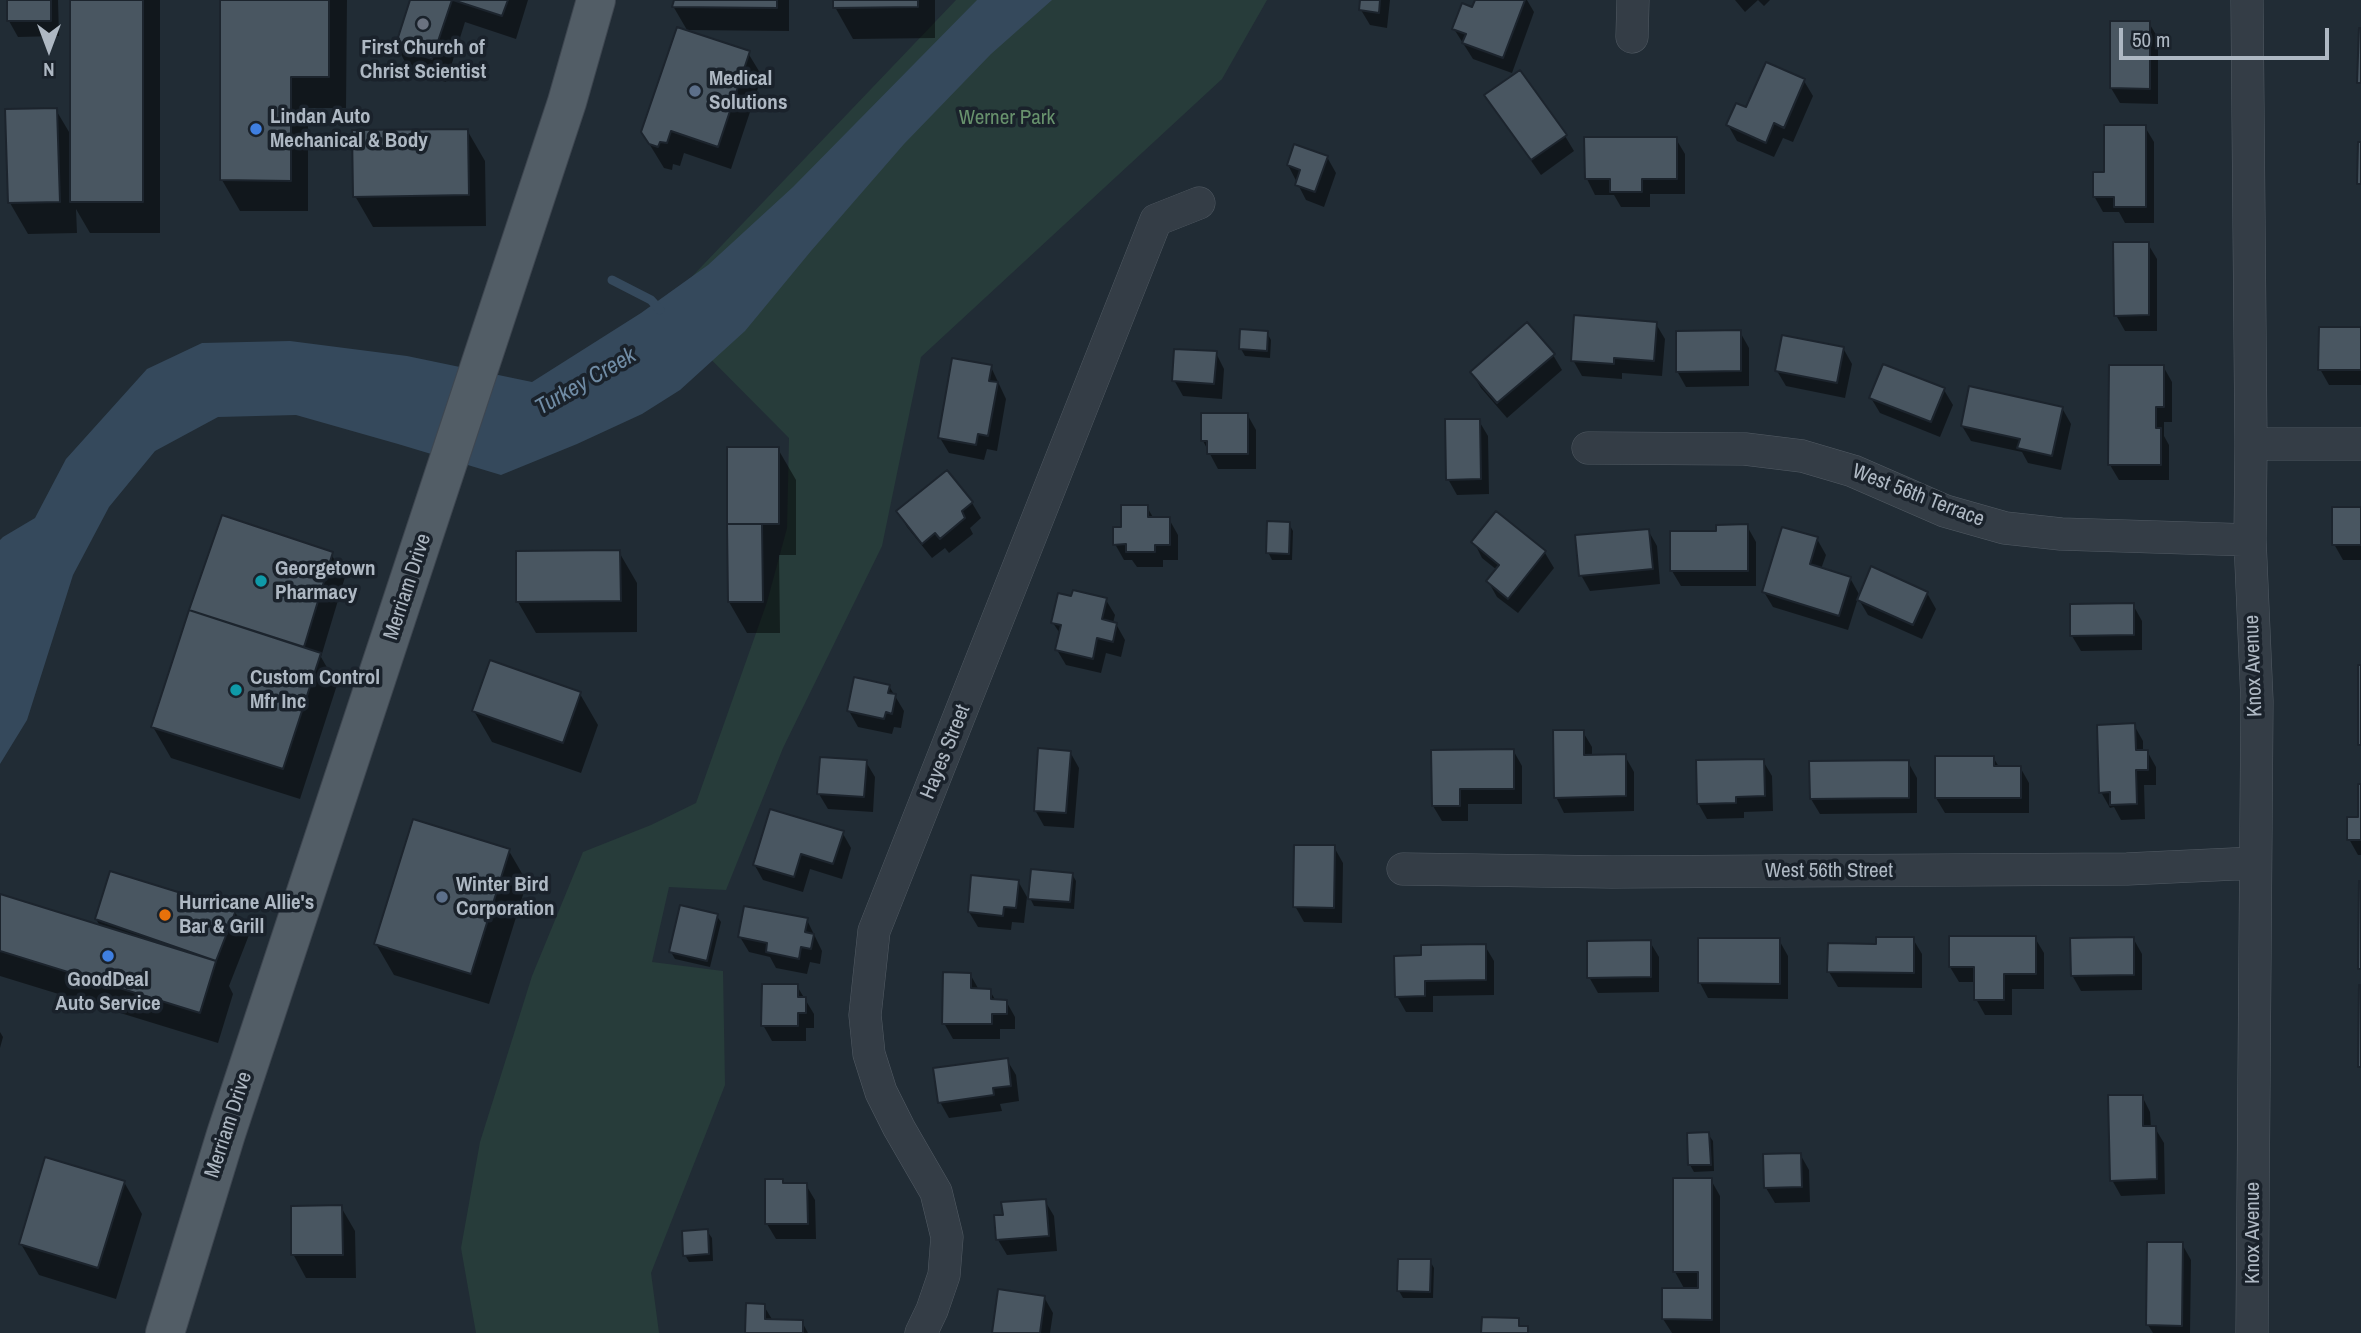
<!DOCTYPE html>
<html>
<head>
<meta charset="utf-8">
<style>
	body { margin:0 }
	#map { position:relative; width:2361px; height:1333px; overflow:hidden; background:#212c35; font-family:"Archivo Narrow",sans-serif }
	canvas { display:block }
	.north { position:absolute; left:14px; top:14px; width:70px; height:70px; -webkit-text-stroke:5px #1a222b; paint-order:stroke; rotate:180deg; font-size:19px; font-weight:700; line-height:28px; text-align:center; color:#aeb8c3 }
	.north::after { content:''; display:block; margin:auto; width:24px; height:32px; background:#aeb8c3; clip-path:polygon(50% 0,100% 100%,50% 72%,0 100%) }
	.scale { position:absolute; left:2119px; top:28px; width:210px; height:32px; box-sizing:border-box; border:4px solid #aeb8c3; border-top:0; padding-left:9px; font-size:21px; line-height:24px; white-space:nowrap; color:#aeb8c3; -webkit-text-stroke:5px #1a222b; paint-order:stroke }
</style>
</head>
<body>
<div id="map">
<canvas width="2361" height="1333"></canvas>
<div class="north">N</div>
<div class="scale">50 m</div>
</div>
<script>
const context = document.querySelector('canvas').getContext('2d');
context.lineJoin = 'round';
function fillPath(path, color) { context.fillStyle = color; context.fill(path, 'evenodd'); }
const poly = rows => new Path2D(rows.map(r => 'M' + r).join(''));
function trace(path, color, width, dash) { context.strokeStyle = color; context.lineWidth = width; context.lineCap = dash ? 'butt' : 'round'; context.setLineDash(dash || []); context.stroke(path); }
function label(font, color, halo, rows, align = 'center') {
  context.font = font + ' "Archivo Narrow",sans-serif'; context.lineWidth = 7; context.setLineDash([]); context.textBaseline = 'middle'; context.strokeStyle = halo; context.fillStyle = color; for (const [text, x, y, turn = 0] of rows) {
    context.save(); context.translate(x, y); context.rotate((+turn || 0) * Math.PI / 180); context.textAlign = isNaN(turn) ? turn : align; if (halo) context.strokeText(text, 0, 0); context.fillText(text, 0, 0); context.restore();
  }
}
const green = poly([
	[956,0,1267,0,1222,79,921,357,882,546,783,748,726,890,669,887,652,962,723,971,725,1085,651,1273,659,1333,476,1333,461,1248,480,1142,532,976,583,852,651,825,696,803,767,602,787,528,789,438,661,309]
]);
const water = poly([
	[977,0,1052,0,991,54,904,144,811,251,745,331,680,390,642,414,577,444,501,475,398,444,296,415,218,417,155,451,109,507,73,575,27,720,0,764,0,540,3,537,35,518,66,459,147,369,202,343,290,341,407,356,532,382,641,313,708,265,793,187]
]);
const shadow = poly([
	[8,0,58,0,59,36,18,37,9,21],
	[72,0,160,0,160,233,90,233,76,209,77,233,28,234,10,203,56,110,72,137],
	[222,0,347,0,346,108,308,108,308,211,240,211,222,180],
	[412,0,528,0,516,39,465,22,446,82,410,71,397,47],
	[675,0,789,0,789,31,687,30,673,6],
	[835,0,935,0,935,38,853,39,835,7],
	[1362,0,1390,0,1387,28,1370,25,1361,10],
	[1477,0,1527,0,1534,12,1512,73,1473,59,1454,29,1474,9],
	[1735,0,1758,0,1745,12],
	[1758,0,1770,0,1764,6],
	[2149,23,2158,38,2158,104,2120,103,2111,88],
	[748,53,762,76,731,169,684,153,680,166,673,164,672,170,664,168,642,132],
	[1804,81,1813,96,1793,142,1783,138,1774,157,1737,141,1728,125,1746,109],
	[1486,96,1565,136,1574,151,1541,175],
	[2145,127,2154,142,2154,223,2125,223,2119,212,2103,212,2094,196,2106,173],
	[467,130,485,161,486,226,373,227,355,196],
	[1676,139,1685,154,1685,194,1650,194,1650,207,1621,207,1614,195,1595,195,1587,179],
	[1327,157,1336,173,1324,207,1306,200,1288,165],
	[2148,244,2157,259,2157,331,2125,331,2116,315],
	[1656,324,1665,339,1662,376,1622,373,1622,379,1582,376,1573,360],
	[2361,329,2361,385,2329,385,2320,369],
	[1740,332,1749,348,1749,386,1686,387,1677,371],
	[1267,333,1271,340,1270,358,1245,356,1241,349],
	[1843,348,1852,364,1845,398,1786,386,1777,371],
	[1216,353,1224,369,1222,399,1183,396,1174,380],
	[1553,355,1562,370,1507,418,1481,388,1472,373],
	[2163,366,2172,382,2172,422,2164,422,2164,436,2169,445,2169,480,2119,480,2110,465],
	[991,367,1006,399,997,451,987,449,984,460,949,453,940,438],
	[1944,390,1953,405,1940,437,1880,413,1871,398],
	[2062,408,2071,424,2061,470,2028,463,2022,452,1971,441,1962,426],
	[1247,414,1256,430,1256,469,1218,469,1203,441],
	[1479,421,1488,436,1489,494,1457,495,1448,479],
	[778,449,796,480,796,555,779,555,780,633,747,633,729,602],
	[947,472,972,503,981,518,970,528,973,534,949,553,945,548,932,558,907,527,898,512],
	[1147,507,1154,519,1169,519,1178,535,1178,560,1163,560,1163,567,1137,567,1132,560,1124,560,1115,544,1123,528],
	[2361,509,2361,560,2343,560,2334,544],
	[1496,514,1545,553,1554,568,1518,613,1497,597,1488,581,1497,570,1482,558,1474,542],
	[223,517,331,554,345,577,321,657,337,685,300,799,171,758,153,727],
	[1289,524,1293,531,1292,560,1272,560,1268,552],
	[1747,526,1756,542,1756,586,1681,586,1672,571,1717,533],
	[1648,530,1657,546,1660,584,1590,591,1581,575],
	[1817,539,1826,555,1821,569,1850,578,1860,596,1927,593,1936,609,1922,639,1868,615,1858,598,1848,630,1773,607,1764,592],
	[619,552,637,583,637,632,536,633,518,602],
	[1106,600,1115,615,1113,623,1116,624,1125,640,1121,657,1106,653,1101,673,1066,665,1057,650,1061,635,1053,623],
	[2133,605,2142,621,2142,650,2081,651,2072,636],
	[889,686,904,711,901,728,894,727,892,734,858,727,849,711],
	[580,694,598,725,581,773,492,742,474,711],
	[2134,725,2143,741,2143,752,2147,751,2156,767,2156,785,2144,785,2145,819,2121,820,2114,807,2110,808,2101,792],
	[1583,732,1592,747,1592,756,1625,756,1634,772,1634,811,1564,813,1556,797],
	[1513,750,1522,766,1522,804,1468,804,1468,821,1442,821,1433,806],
	[1070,752,1079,768,1074,828,1044,826,1035,810],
	[1993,757,1999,767,2020,767,2029,783,2029,813,1945,813,1936,798],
	[1763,761,1772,776,1773,811,1744,812,1744,818,1707,819,1698,803],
	[866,762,875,777,873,812,828,809,819,794],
	[1908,762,1917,778,1917,813,1820,814,1811,799],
	[2361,786,2361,855,2358,855,2349,839,2359,819],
	[842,832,851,848,842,879,810,869,803,892,763,880,754,864],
	[1334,847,1343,863,1342,923,1304,922,1295,906],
	[509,851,527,882,489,1004,394,975,376,944],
	[1072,874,1076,881,1074,909,1034,906,1030,898],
	[1018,881,1027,897,1024,923,1012,922,1011,930,978,927,969,912],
	[0,896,101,928,96,919,235,912,249,935,229,986,233,994,218,1043,0,976],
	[716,915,721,922,710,967,675,959,671,952],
	[807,920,822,951,820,964,810,962,807,974,776,968,770,957,749,952,740,937],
	[2035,938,2044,953,2044,989,2012,989,2012,1015,1985,1015,1976,999,1976,982,1959,982,1950,967],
	[2133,938,2142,954,2142,990,2081,991,2072,975],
	[1913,939,1922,954,1922,988,1838,987,1829,972,1877,945],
	[1779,940,1788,956,1788,999,1708,998,1700,983],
	[1650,942,1659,957,1659,992,1598,993,1589,977],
	[1485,946,1494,961,1494,995,1433,996,1433,1012,1406,1012,1397,996,1423,957],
	[970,974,979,990,990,991,996,1001,1006,1001,1015,1017,1015,1029,1000,1029,1000,1039,953,1039,944,1023],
	[797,986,814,1014,814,1028,806,1028,806,1041,772,1041,763,1025],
	[0,1032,3,1037,0,1048],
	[1007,1060,1016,1075,1019,1101,1000,1104,1002,1111,949,1118,940,1102],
	[2142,1096,2150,1112,2151,1128,2155,1128,2164,1143,2165,1194,2121,1196,2112,1180],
	[1708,1134,1713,1141,1714,1171,1694,1172,1690,1165],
	[1800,1154,1809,1170,1810,1202,1775,1203,1766,1188],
	[1711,1180,1720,1196,1720,1333,1672,1333,1663,1319,1685,1290,1675,1272],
	[124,1182,142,1214,116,1299,39,1275,21,1244],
	[784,1185,806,1185,815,1200,816,1239,776,1239,767,1224],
	[1045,1201,1054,1216,1057,1251,1007,1255,998,1240,1004,1216],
	[341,1207,355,1231,356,1278,306,1278,293,1254],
	[707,1231,712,1238,713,1261,689,1262,685,1255],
	[2182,1244,2191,1260,2190,1333,2153,1333,2148,1325],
	[1430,1261,1434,1268,1433,1298,1403,1298,1399,1291],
	[1044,1297,1053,1313,1050,1333,993,1333],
	[764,1306,773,1321,802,1322,808,1333,747,1333]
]);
const stream = poly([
	[612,280,651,300,660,310]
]);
const building = poly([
	[7,0,51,0,51,21,7,21,7,0],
	[70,0,143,0,143,202,70,202,70,0],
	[220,0,329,0,329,77,291,77,291,181,220,180,220,0],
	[410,0,452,0,432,59,395,47,410,0],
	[453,0,508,0,502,16,453,0],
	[674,0,777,0,777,8,672,7,674,0],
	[833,0,918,0,918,7,833,8,833,0],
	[1360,0,1380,0,1379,13,1359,10,1360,0],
	[1475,0,1525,0,1503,58,1462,43,1466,34,1452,29,1462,3,1472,7,1475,0],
	[2110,21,2150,21,2150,89,2110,88,2110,21],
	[677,27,750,51,718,147,671,131,667,143,660,142,658,147,649,144,641,132,677,27],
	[2359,28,2361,28,2361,83,2357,83,2359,28],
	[1766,62,1805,79,1784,128,1774,123,1766,143,1726,125,1736,103,1746,107,1766,62],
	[1520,70,1567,135,1531,160,1484,95,1520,70],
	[57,108,60,202,8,203,5,109,57,108],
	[2104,125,2146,125,2146,207,2114,207,2114,197,2093,197,2093,172,2104,172,2104,125],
	[468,129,469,195,353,197,352,130,468,129],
	[1584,137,1677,137,1677,179,1642,179,1642,192,1610,192,1610,179,1585,179,1584,137],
	[2358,142,2361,142,2361,184,2357,184,2358,142],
	[1294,144,1328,156,1315,192,1295,185,1300,170,1287,165,1294,144],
	[2113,242,2149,242,2149,315,2114,316,2113,242],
	[1574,315,1657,322,1654,361,1614,358,1614,364,1571,361,1574,315],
	[1527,322,1555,354,1497,403,1470,372,1527,322],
	[2319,327,2361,327,2361,370,2318,370,2319,327],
	[1240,329,1268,331,1267,351,1239,349,1240,329],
	[1741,330,1741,371,1676,372,1676,331,1741,330],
	[1782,335,1844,347,1837,383,1775,371,1782,335],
	[1174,349,1217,351,1214,384,1172,381,1174,349],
	[952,358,992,365,989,381,998,382,988,436,978,434,976,445,938,438,952,358],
	[1883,364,1945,388,1931,422,1869,398,1883,364],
	[2109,365,2164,365,2164,407,2156,407,2156,428,2161,428,2161,465,2108,465,2109,365],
	[1969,386,2063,407,2052,456,2017,448,2020,439,1961,426,1969,386],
	[1201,413,1248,413,1248,454,1207,454,1207,441,1201,441,1201,413],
	[1445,419,1480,419,1481,479,1446,480,1445,419],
	[727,447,779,447,779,524,727,524,727,447],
	[947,470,973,502,962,511,965,518,940,539,935,533,922,544,896,511,947,470],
	[1121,505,1148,505,1148,517,1170,517,1170,545,1155,545,1155,552,1126,552,1126,544,1113,545,1113,527,1121,527,1121,505],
	[2332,507,2361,507,2361,545,2332,545,2332,507],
	[1496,511,1546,551,1508,599,1486,581,1499,565,1471,542,1496,511],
	[222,515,333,552,304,647,189,610,222,515],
	[1267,521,1290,522,1289,554,1266,553,1267,521],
	[727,524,762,524,763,602,728,602,727,524],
	[1748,524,1748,571,1670,571,1670,531,1716,531,1716,525,1748,524],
	[1782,527,1818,537,1810,564,1851,577,1839,616,1762,592,1782,527],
	[1649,529,1653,569,1579,576,1575,535,1649,529],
	[620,550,621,601,516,602,516,551,620,550],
	[1871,566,1928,592,1913,625,1857,600,1871,566],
	[1073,590,1107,598,1102,619,1117,623,1113,642,1097,638,1093,659,1055,650,1061,625,1051,623,1058,593,1071,596,1073,590],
	[2134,603,2134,635,2070,636,2070,604,2134,603],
	[189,610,321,653,283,769,151,727,189,610],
	[490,660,581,692,563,743,472,711,490,660],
	[2358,665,2361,665,2361,745,2358,745,2358,665],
	[854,677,890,685,888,693,896,694,892,714,886,712,884,719,847,711,854,677],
	[2135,723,2136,750,2148,750,2148,770,2136,770,2137,804,2110,805,2110,792,2099,793,2097,725,2135,723],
	[1553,730,1584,730,1584,755,1626,754,1626,796,1554,798,1553,730],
	[1038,748,1071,751,1066,813,1034,811,1038,748],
	[1514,749,1514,789,1460,789,1460,806,1432,806,1431,750,1514,749],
	[1935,756,1994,756,1994,766,2021,766,2021,798,1935,798,1935,756],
	[820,757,867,760,864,797,817,794,820,757],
	[1764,759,1765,796,1736,797,1736,803,1697,804,1696,760,1764,759],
	[1909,760,1909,798,1810,799,1809,761,1909,760],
	[2358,784,2361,784,2361,840,2347,840,2347,817,2358,817,2358,784],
	[770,809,844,831,833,864,801,854,794,877,753,865,770,809],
	[413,819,510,849,471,974,374,944,413,819],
	[1294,845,1335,845,1334,908,1293,907,1294,845],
	[1031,869,1073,873,1070,902,1028,899,1031,869],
	[110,871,236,910,216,961,95,919,110,871],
	[971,875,1019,880,1016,908,1004,907,1003,916,968,912,971,875],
	[2359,881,2361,881,2361,969,2358,969,2359,881],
	[0,894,216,961,200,1013,0,951,0,894],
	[680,905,718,914,707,961,669,952,680,905],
	[744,906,808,918,805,932,814,934,811,949,801,947,799,959,766,952,767,943,738,937,744,906],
	[1949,936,2036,936,2036,974,2004,974,2004,1000,1974,1000,1974,967,1949,967,1949,936],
	[1876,937,1914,937,1914,973,1827,972,1828,943,1876,944,1876,937],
	[2134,937,2134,975,2071,976,2070,938,2134,937],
	[1698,938,1780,938,1780,984,1698,983,1698,938],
	[1651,940,1651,977,1587,978,1587,941,1651,940],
	[1486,944,1486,980,1425,981,1425,996,1395,997,1394,956,1421,955,1421,945,1486,944],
	[943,972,971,973,971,988,991,989,991,999,1007,1000,1007,1014,992,1014,992,1024,942,1024,943,972],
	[762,984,798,984,798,997,806,997,806,1013,798,1013,798,1026,761,1026,762,984],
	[2359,985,2361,985,2361,1067,2358,1067,2359,985],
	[1008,1058,1011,1086,993,1088,994,1095,938,1103,933,1068,1008,1058],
	[2108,1095,2143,1095,2143,1126,2156,1126,2157,1179,2110,1181,2108,1095],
	[1709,1132,1711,1165,1688,1165,1687,1133,1709,1132],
	[1801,1153,1802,1187,1764,1188,1763,1154,1801,1153],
	[45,1157,125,1181,98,1268,19,1244,45,1157],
	[1673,1178,1712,1178,1712,1320,1662,1319,1662,1288,1698,1288,1698,1272,1673,1272,1673,1178],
	[765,1179,783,1179,783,1183,807,1183,808,1224,765,1224,765,1179],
	[1046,1199,1049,1236,996,1240,994,1215,1003,1215,1001,1202,1046,1199],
	[342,1205,343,1255,291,1255,291,1206,342,1205],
	[708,1229,709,1254,683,1256,682,1231,708,1229],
	[2147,1242,2183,1242,2182,1326,2146,1325,2147,1242],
	[1398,1259,1431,1259,1430,1292,1397,1291,1398,1259],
	[998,1289,1045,1296,1040,1333,992,1333,998,1289],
	[746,1303,765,1304,765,1319,803,1320,803,1333,745,1333,746,1303],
	[1482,1317,1519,1318,1519,1326,1528,1326,1528,1333,1481,1333,1482,1317]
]);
const minor = poly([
	[2247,0,2251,444,2250,540,2257,701,2252,1333],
	[1632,37,1633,0],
	[2251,444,2361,444],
	[1588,448,1745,449,1802,456,1853,471,1945,511,2005,528,2061,534,2250,540],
	[1403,869,1612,872,2127,869,2255,863],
	[921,1333,932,1310,944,1275,947,1237,936,1192,899,1128,881,1092,869,1054,865,1015,874,931,1156,220,1199,203]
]);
const major = poly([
	[165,1333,226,1134,567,102,596,0]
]);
const markers = [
	[423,24,7,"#6b7280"],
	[695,91,7,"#5c6f8a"],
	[256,129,7,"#3f7fe0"],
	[261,581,7,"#0f9aa8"],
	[236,690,7,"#0f9aa8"],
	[442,897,7,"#5c6f8a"],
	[165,915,7,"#e8710a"],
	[108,956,7,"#3f7fe0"]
];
const poiNames = [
	["First Church of",423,48,"center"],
	["Christ Scientist",423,72,"center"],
	["Medical",709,79],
	["Solutions",709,103],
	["Lindan Auto",270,117],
	["Mechanical & Body",270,141],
	["Georgetown",275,569],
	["Pharmacy",275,593],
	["Custom Control",250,678],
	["Mfr Inc",250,702],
	["Winter Bird",456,885],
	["Corporation",456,909],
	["Hurricane Allie's",179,903],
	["Bar & Grill",179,927],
	["GoodDeal",108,980,"center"],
	["Auto Service",108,1004,"center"]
];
const parkNames = [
	["Werner Park",1007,118]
];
const streetNames = [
	["West 56th Terrace",1918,496,21],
	["Merriam Drive",408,587,-72],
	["Knox Avenue",2254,666,-92],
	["Hayes Street",946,752,-68],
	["West 56th Street",1829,871],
	["Merriam Drive",229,1125,-72],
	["Knox Avenue",2253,1233,-90]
];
const waterNames = [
	["Turkey Creek",586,382,-30]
];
fillPath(green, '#273c3a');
fillPath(water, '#35495c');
fillPath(shadow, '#0007');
trace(stream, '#35495c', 9);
fillPath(building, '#495661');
trace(building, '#1c242d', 2);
trace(minor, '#525b64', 33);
trace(major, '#3e4650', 40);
trace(minor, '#343d46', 32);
trace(major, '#525d66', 38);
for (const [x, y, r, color] of markers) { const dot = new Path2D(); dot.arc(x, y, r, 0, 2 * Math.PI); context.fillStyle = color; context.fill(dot); trace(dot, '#1a222b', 2.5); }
label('bold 21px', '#aeb8c3', '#1a222b', poiNames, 'left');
label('21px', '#68926d', '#1a222b', parkNames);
label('21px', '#aeb8c3', '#1a222b', streetNames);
label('italic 23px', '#708ca5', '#1a222b', waterNames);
</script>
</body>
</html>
